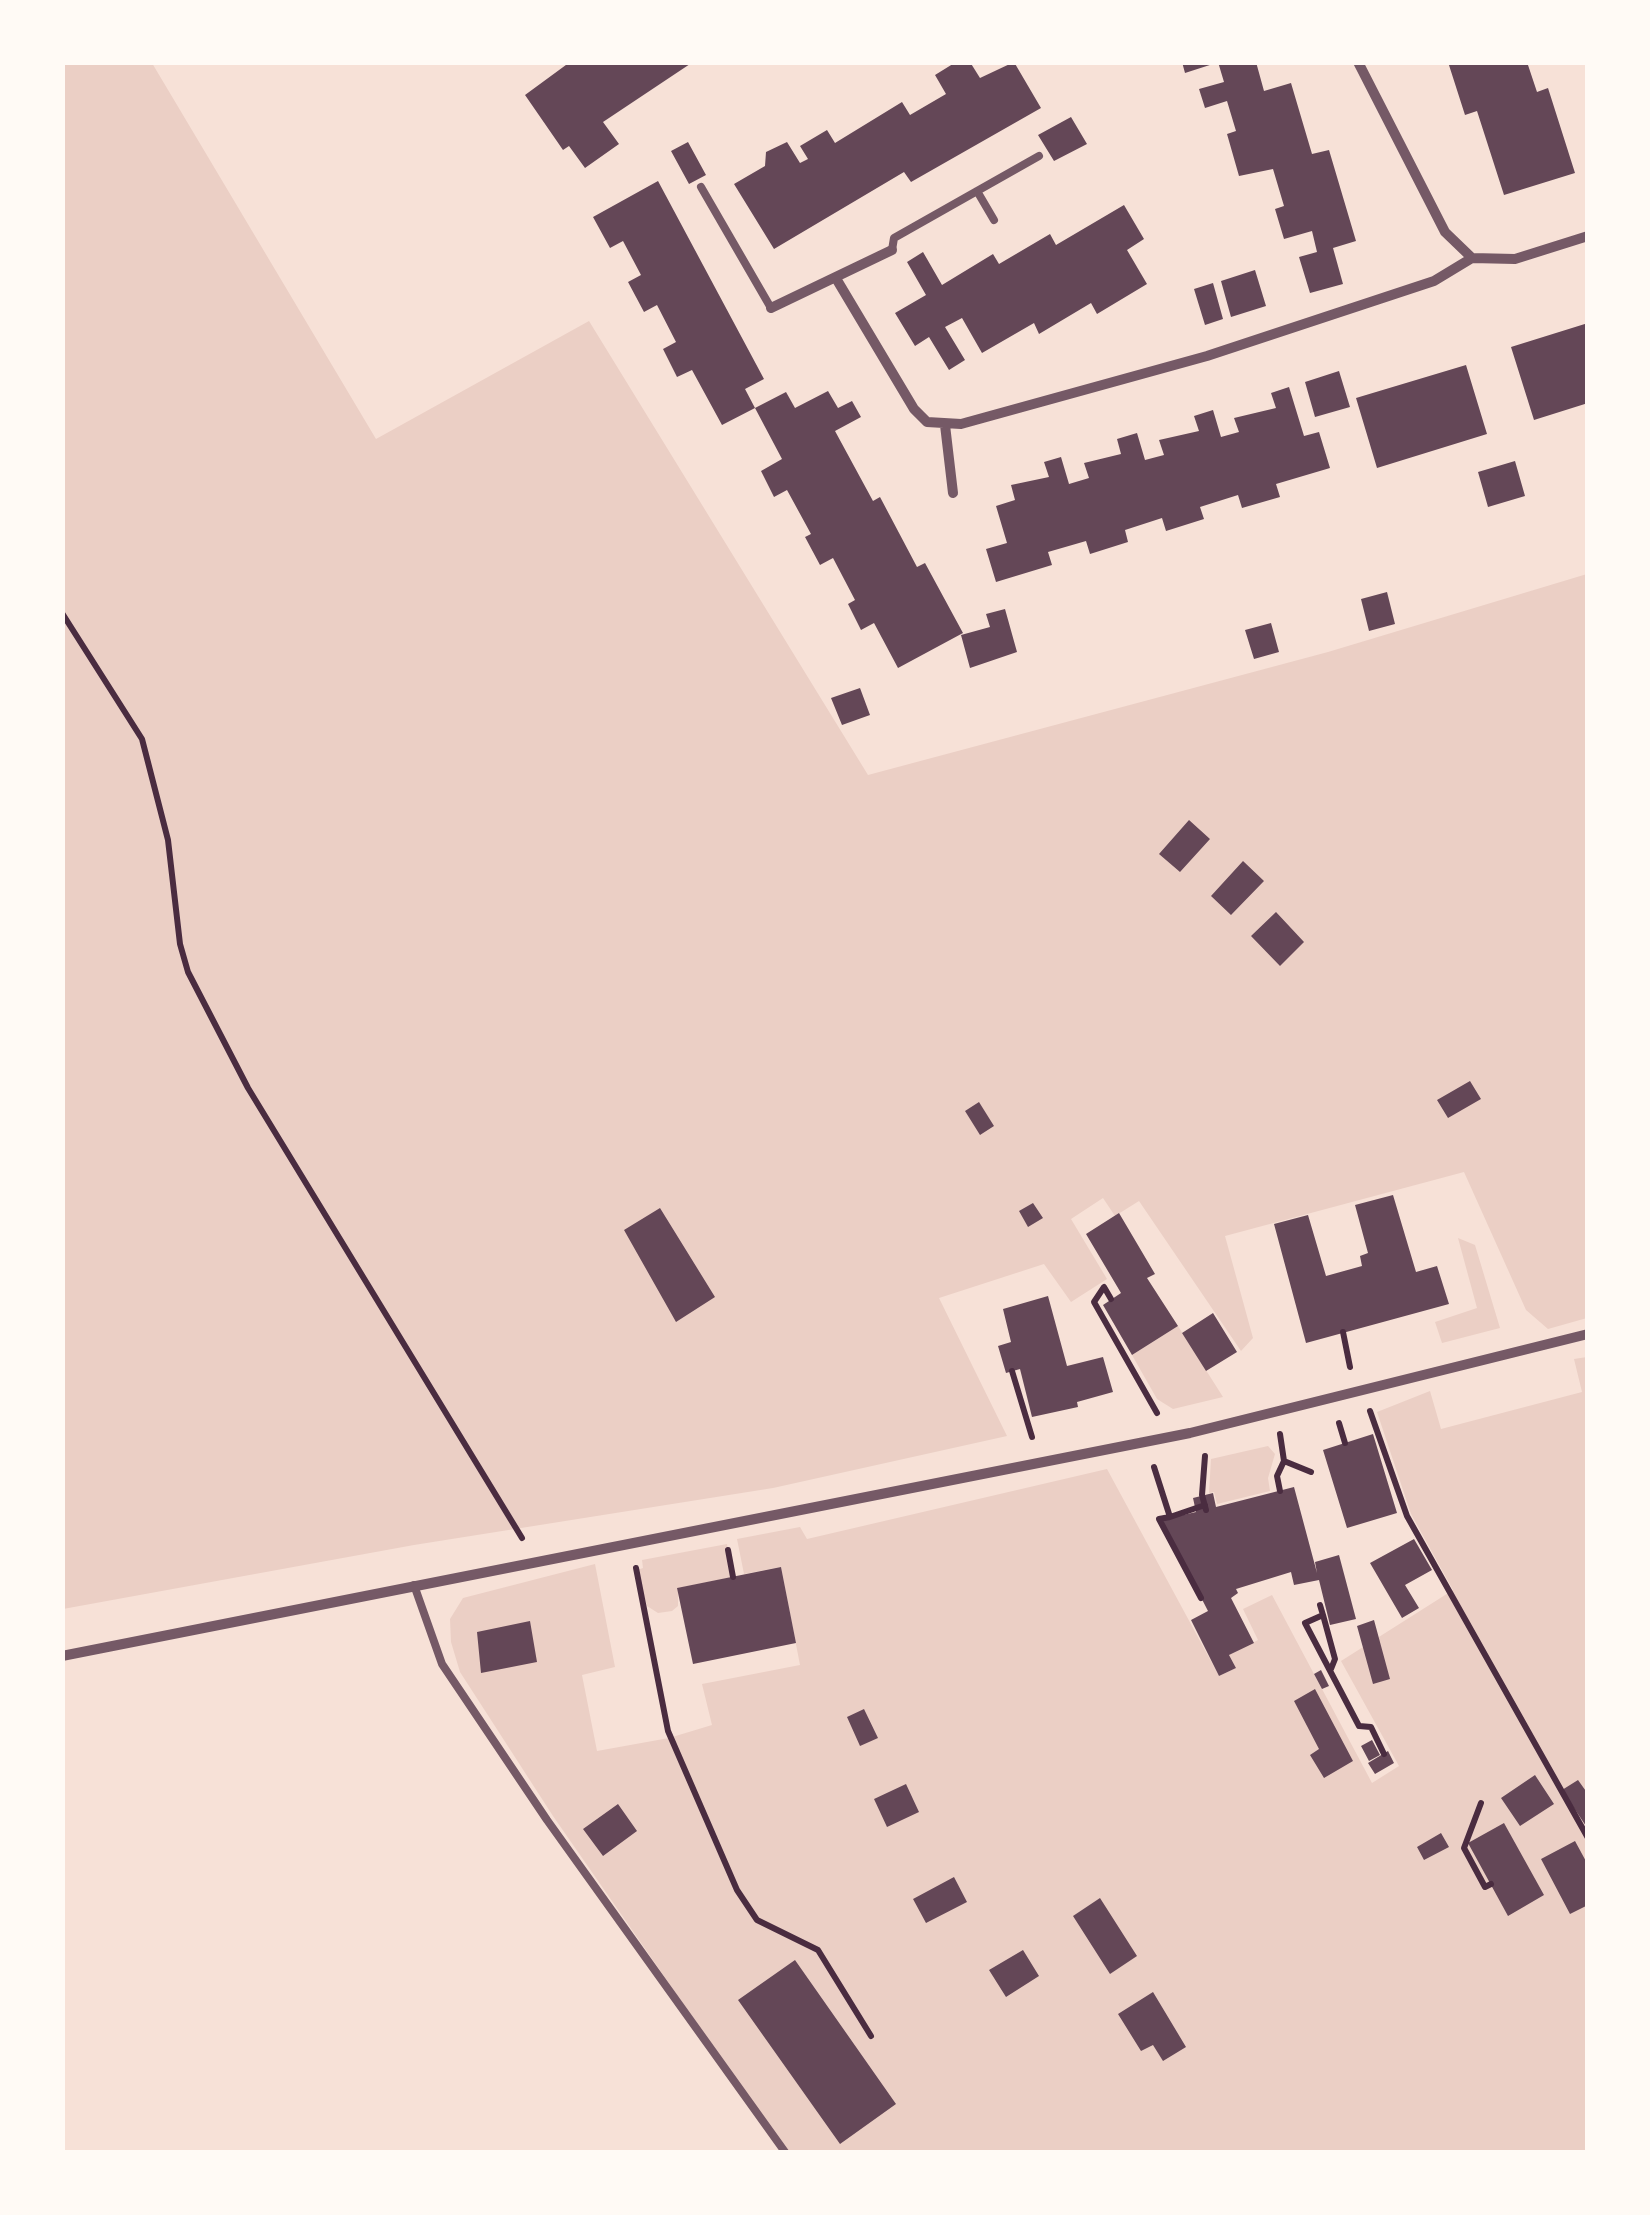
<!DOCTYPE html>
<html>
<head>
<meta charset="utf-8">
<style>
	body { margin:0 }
	#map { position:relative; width:1650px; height:2215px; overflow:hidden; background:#f7e1d7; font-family:Signika,sans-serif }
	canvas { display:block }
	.frame { position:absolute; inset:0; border:65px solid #fffaf5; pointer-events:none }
</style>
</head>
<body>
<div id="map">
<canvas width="1650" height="2215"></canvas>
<div class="frame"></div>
</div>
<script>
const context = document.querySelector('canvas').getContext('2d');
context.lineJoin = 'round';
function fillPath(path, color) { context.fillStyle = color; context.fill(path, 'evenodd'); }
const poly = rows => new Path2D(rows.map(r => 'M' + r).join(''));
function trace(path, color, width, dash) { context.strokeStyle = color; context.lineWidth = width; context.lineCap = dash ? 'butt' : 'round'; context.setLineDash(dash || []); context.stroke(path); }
const green = poly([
	[63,63,152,63,376,439,589,321,868,775,1328,652,1587,574,1587,1318,1548,1329,1526,1310,1464,1172,1225,1236,1253,1338,1241,1351,1139,1201,1115,1216,1103,1198,1071,1219,1107,1279,1071,1302,1044,1264,939,1298,1007,1436,773,1488,414,1545,63,1609],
	[1458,1238,1475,1245,1500,1328,1442,1343,1435,1322,1477,1308],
	[1178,1326,1223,1397,1173,1409,1157,1399,1132,1355],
	[1587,1357,1587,2152,786,2152,553,1816,460,1672,451,1642,450,1619,463,1598,595,1564,615,1667,582,1675,597,1751,669,1738,712,1725,702,1684,800,1665,781,1567,744,1574,737,1539,800,1527,807,1539,1107,1469,1219,1676,1236,1668,1229,1655,1258,1640,1243,1609,1272,1595,1372,1783,1399,1766,1341,1661,1453,1590,1411,1514,1377,1412,1430,1391,1441,1429,1582,1392,1574,1359],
	[1268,1446,1275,1454,1268,1478,1270,1491,1217,1504,1214,1492,1209,1493,1211,1459],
	[727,1544,733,1577,678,1588,678,1606,672,1611,658,1613,647,1606,637,1570,643,1568,642,1560]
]);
const building = poly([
	[570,62,693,62,603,122,619,144,585,168,569,146,563,150,525,95],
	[956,62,970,62,980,78,1014,62,1041,108,911,182,904,172,774,249,734,184,765,166,766,152,787,142,800,163,808,159,800,146,827,130,835,143,902,102,910,115,946,94,935,75],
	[1182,62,1216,62,1216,63,1185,73],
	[1218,62,1256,62,1264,91,1291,83,1312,154,1329,150,1356,241,1333,248,1343,284,1310,293,1299,257,1317,252,1312,231,1284,239,1275,209,1284,206,1273,169,1239,176,1227,134,1236,131,1227,101,1205,108,1199,89,1224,82],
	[1448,62,1527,62,1537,92,1548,88,1575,173,1504,195,1477,111,1465,115],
	[1071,117,1087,144,1054,161,1038,135],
	[688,142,706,175,689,184,671,151],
	[658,181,764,379,745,389,755,408,722,425,692,370,677,377,663,349,676,342,657,305,644,312,628,282,641,275,623,241,610,248,593,217],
	[1124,205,1144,239,1127,250,1147,284,1097,314,1091,303,1039,334,1034,323,982,353,962,318,945,327,965,360,949,370,929,337,915,346,895,313,926,295,907,262,923,252,942,285,993,254,999,264,1050,234,1056,245],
	[1255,270,1266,306,1231,317,1221,281],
	[1213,283,1223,319,1205,325,1194,289],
	[1588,323,1588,403,1534,420,1511,347],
	[1466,365,1487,434,1377,468,1356,398],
	[1339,371,1350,407,1315,417,1305,382],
	[1289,387,1304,436,1319,432,1330,468,1276,484,1280,497,1242,508,1238,495,1200,507,1204,519,1166,531,1162,518,1125,530,1128,542,1090,554,1086,541,1048,552,1052,565,996,582,986,549,1007,543,996,506,1015,500,1011,485,1049,477,1044,462,1061,457,1069,484,1089,478,1084,463,1121,454,1117,439,1137,433,1145,460,1164,455,1159,440,1199,431,1194,416,1213,410,1221,437,1239,432,1234,418,1276,408,1271,393],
	[828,391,838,408,852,401,861,417,835,431,873,501,880,497,917,567,925,563,963,633,898,668,874,623,861,630,848,604,855,600,833,558,820,565,805,537,811,534,787,490,774,497,761,471,782,459,755,408,786,392,795,408],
	[1515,461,1525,496,1488,507,1478,472],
	[1387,592,1395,624,1369,631,1361,599],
	[1005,609,1017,652,970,668,961,635,990,627,986,614],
	[1271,623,1279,652,1254,659,1245,630],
	[860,688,870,715,842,725,831,698],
	[1189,820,1210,839,1180,872,1159,854],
	[1243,861,1264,881,1231,915,1211,896],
	[1276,912,1304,942,1280,966,1251,936],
	[1470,1081,1481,1099,1448,1118,1437,1100],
	[979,1102,994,1126,980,1135,965,1111],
	[1393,1195,1416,1272,1437,1266,1449,1304,1306,1343,1274,1224,1308,1215,1326,1276,1362,1266,1360,1256,1368,1253,1355,1205],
	[1033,1203,1043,1218,1028,1227,1019,1211],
	[660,1208,715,1297,676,1322,624,1230],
	[1119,1213,1155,1274,1147,1278,1178,1326,1132,1355,1103,1305,1121,1293,1086,1234],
	[1048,1296,1067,1366,1103,1357,1113,1392,1077,1402,1078,1407,1032,1417,1020,1369,1006,1373,998,1346,1011,1342,1003,1309],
	[1213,1313,1237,1352,1206,1371,1182,1333],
	[1373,1434,1397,1513,1347,1528,1323,1450],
	[1294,1487,1317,1573,1315,1562,1339,1555,1356,1619,1330,1625,1319,1580,1294,1585,1291,1572,1236,1589,1238,1593,1231,1598,1254,1643,1229,1655,1236,1668,1219,1676,1191,1620,1208,1611,1161,1520,1196,1512,1193,1498,1213,1493,1216,1507],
	[1414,1539,1432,1570,1405,1585,1419,1608,1402,1618,1370,1563],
	[781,1567,796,1643,693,1664,677,1588],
	[1374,1620,1390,1679,1373,1684,1357,1626],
	[530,1621,537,1662,481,1673,477,1632],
	[1321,1670,1329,1686,1322,1689,1314,1674],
	[1315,1689,1353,1761,1324,1778,1310,1755,1319,1749,1294,1701],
	[864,1709,878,1738,860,1746,847,1717],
	[1372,1740,1380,1755,1369,1761,1361,1746],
	[1388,1751,1394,1763,1375,1774,1368,1763],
	[1535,1775,1554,1804,1520,1826,1501,1798],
	[1578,1780,1588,1794,1588,1829,1562,1790],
	[906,1784,919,1812,887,1827,874,1799],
	[618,1804,637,1831,603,1856,583,1829],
	[1504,1823,1544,1895,1508,1916,1468,1843],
	[1441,1833,1449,1847,1424,1860,1417,1847],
	[1575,1841,1588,1865,1588,1905,1570,1914,1541,1859],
	[954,1877,967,1902,926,1923,913,1899],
	[1100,1898,1137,1956,1110,1974,1073,1916],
	[1023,1950,1039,1976,1006,1997,989,1970],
	[795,1960,896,2104,840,2144,738,2000],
	[1153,1992,1186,2047,1163,2061,1153,2045,1141,2051,1118,2014]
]);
const path = poly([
	[62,613,142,739,168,840,180,944,188,972,248,1088,522,1538],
	[1111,1299,1104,1287,1094,1302,1157,1413],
	[1343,1332,1350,1367],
	[1012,1371,1032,1437],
	[1370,1411,1407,1516,1588,1838],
	[1339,1423,1345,1443],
	[1205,1456,1202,1495,1206,1510],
	[1284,1461,1311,1472],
	[1154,1467,1170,1517,1159,1519,1201,1598],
	[1280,1491,1277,1476,1284,1461,1280,1434],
	[1170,1517,1205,1505],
	[728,1550,733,1577],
	[636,1568,668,1731,737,1890,757,1920,818,1950,871,2036],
	[1320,1605,1323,1615,1305,1623,1359,1726,1371,1727,1384,1754],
	[1323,1615,1335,1659,1331,1669],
	[1481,1803,1464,1848,1485,1887,1491,1884]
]);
const service = poly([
	[701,187,771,308],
	[977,191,994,220],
	[892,250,894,238,1039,156],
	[414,1585,442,1664,547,1820,785,2152]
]);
const minor = poly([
	[1358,62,1445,232,1472,258,1515,259,1588,236],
	[837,280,914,409,927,422,961,424,1207,356,1434,281,1472,258],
	[771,308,892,250],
	[945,425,953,493],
	[62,1656,1190,1433,1588,1334]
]);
fillPath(green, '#ebcfc5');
fillPath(building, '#644757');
trace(path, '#4a2c40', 6);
trace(service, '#755966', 8);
trace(minor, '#755966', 10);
</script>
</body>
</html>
